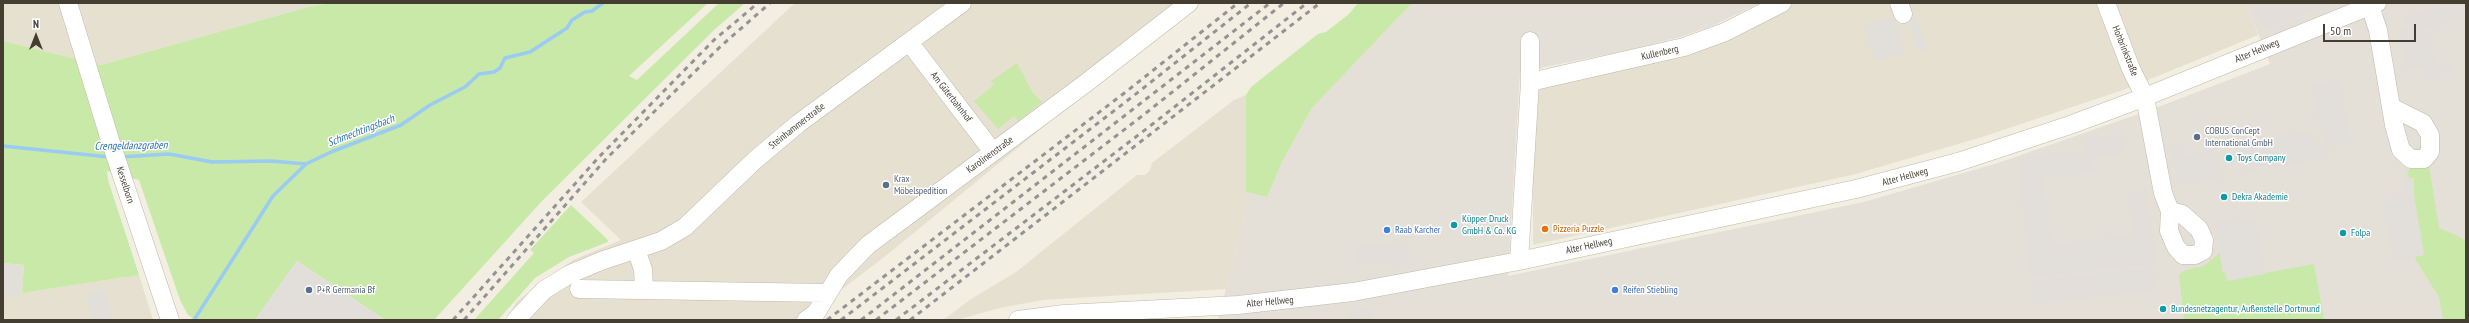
<!DOCTYPE html>
<html>
<head>
<meta charset="utf-8">
<style>
	body { margin:0 }
	#map { position:relative; width:2469px; height:323px; overflow:hidden; background:#f2eee2; font-family:"PT Sans Narrow",sans-serif }
	canvas { display:block }
	.frame { position:absolute; inset:0; border:4px solid #443e32; pointer-events:none }
	.north { position:absolute; left:16px; top:16px; width:40px; height:40px; -webkit-text-stroke:3px #fff; paint-order:stroke; rotate:0deg; font-size:11px; font-weight:700; line-height:16px; text-align:center; color:#443e32 }
	.north::after { content:''; display:block; margin:auto; width:14px; height:18px; background:#443e32; clip-path:polygon(50% 0,100% 100%,50% 72%,0 100%) }
	.scale { position:absolute; left:2323px; top:24px; width:93px; height:18px; box-sizing:border-box; border:2px solid #443e32; border-top:0; padding-left:5px; font-size:12px; line-height:14px; white-space:nowrap; color:#443e32; -webkit-text-stroke:3px #fff; paint-order:stroke }
</style>
</head>
<body>
<div id="map">
<canvas width="2469" height="323"></canvas>
<div class="frame"></div>
<div class="north">N</div>
<div class="scale">50 m</div>
</div>
<script>
const context = document.querySelector('canvas').getContext('2d');
context.lineJoin = 'round';
function fillPath(path, color) { context.fillStyle = color; context.fill(path, 'evenodd'); }
const poly = rows => new Path2D(rows.map(r => 'M' + r).join(''));
function trace(path, color, width, dash) { context.strokeStyle = color; context.lineWidth = width; context.lineCap = dash ? 'butt' : 'round'; context.setLineDash(dash || []); context.stroke(path); }
function label(font, color, halo, rows, align = 'center') {
  context.font = font + ' "PT Sans Narrow",sans-serif'; context.lineWidth = 3; context.setLineDash([]); context.textBaseline = 'middle'; context.strokeStyle = halo; context.fillStyle = color; for (const [text, x, y, turn = 0] of rows) {
    context.save(); context.translate(x, y); context.rotate((+turn || 0) * Math.PI / 180); context.textAlign = isNaN(turn) ? turn : align; if (halo) context.strokeText(text, 0, 0); context.fillText(text, 0, 0); context.restore();
  }
}
const residential = poly([
	[3,3,332,3,308,7,101,65,3,41],
	[795,3,1195,3,888,254,802,320,506,320,517,301,573,260,621,240,581,202],
	[1794,3,2246,3,2258,35,2126,89,1982,137,1852,175,1533,245,1533,99,1538,90,1543,85,1788,7],
	[1246,95,1246,212,1226,289,1042,300,1000,308,956,320,943,320,971,299,1016,272,1137,175,1145,175,1150,170,1152,163,1234,100],
	[3,263,24,265,22,293,139,275,153,320,3,320]
]);
const industrial = poly([
	[1412,3,1760,3,1712,26,1680,37,1634,49,1520,72,1508,276,1864,202,1998,163,2153,109,2270,64,2246,3,2466,3,2466,320,1218,320,1246,212,1246,192,1267,197,1282,162,1312,108]
]);
const green = poly([
	[332,3,708,3,629,76,637,80,719,3,745,3,714,30,542,201,434,320,385,320,297,261,255,320,195,320,188,315,180,300,139,180,107,171,108,180,139,275,22,293,24,265,3,263,3,41,101,65,308,7],
	[1358,3,1412,3,1312,108,1282,162,1267,197,1246,192,1246,95,1251,87,1318,34,1326,32,1349,14],
	[1017,63,1032,92,1042,102,1018,121,1014,116,998,129,974,101,994,85,991,81],
	[2429,166,2439,228,2462,238,2466,243,2466,320,2441,320,2443,319,2439,297,2416,260,2415,256,2424,255,2414,196,2414,178,2409,178,2407,173,2410,168],
	[571,205,607,239,608,242,569,257,535,278,498,320,474,320,534,253,530,250],
	[2220,253,2223,273,2226,273,2227,280,2314,264,2324,320,2184,320,2179,275,2186,270,2204,266]
]);
const parking = poly([
	[2252,3,2330,3,2263,30],
	[2442,3,2466,3,2466,18,2451,20,2422,31,2421,35,2429,34,2435,65,2452,63,2453,71,2427,75,2425,66,2406,69,2400,27,2408,25,2405,17],
	[1916,16,1927,51,1919,53,1908,18],
	[1895,17,1905,54,1875,61,1865,24],
	[2340,79,2351,142,2324,147,2312,85],
	[2312,131,2314,140,2323,148,2325,157,2244,172,2239,144,2253,141,2255,150,2274,147,2273,138],
	[2121,134,2124,154,2096,157,2093,161,2094,172,2043,178,2051,244,2133,236,2128,195,2147,192,2157,264,2031,277,2018,161,2032,156,2082,151,2085,147,2084,139],
	[2179,146,2181,156,2217,149,2223,177,2179,185,2171,148],
	[2404,178,2414,178,2414,196,2424,255,2393,260,2382,201,2404,197],
	[2255,219,2265,274,2227,281,2226,273,2223,273,2215,223,2224,221,2235,223],
	[1358,244,1408,247,1406,266,1357,263],
	[297,261,385,320,255,320],
	[3,265,23,266,20,296,3,295],
	[2153,268,2155,290,2033,304,2031,281],
	[104,289,113,320,94,320,86,294],
	[1371,309,1369,320,1349,320,1350,312]
]);
const stream = poly([
	[3,146,109,157],
	[121,157,169,154,212,162,271,161,306,164],
	[194,320,273,196,306,164,331,152,401,125,430,105,465,87,479,74,494,72,500,68,505,58,530,52,567,28,572,20,585,12,592,11,603,3]
]);
const minor = poly([
	[68,3,110,140,170,320],
	[1899,3,1903,14],
	[2106,3,2131,69,2145,97,2163,193,2170,211],
	[2370,6,2378,30,2394,125,2401,150,2411,159,2424,159,2430,152,2430,135,2423,123,2393,108],
	[909,42,993,152],
	[1530,82,1684,47,1725,32,1782,3],
	[2170,211,2182,214,2199,229,2204,240,2203,251,2195,255,2183,255,2176,247,2169,231,2170,211],
	[636,250,643,269,644,288],
	[1519,261,1530,82,1530,41],
	[579,289,827,293],
	[516,320,544,290,570,274,601,261,661,241,685,227,755,160,799,123,962,3],
	[806,320,816,313,839,275,868,245,1086,83,1189,3],
	[1018,320,1064,314,1238,305,1353,292,1519,261,1856,189,1958,162,2070,125,2145,97,2377,3]
]);
const rail = poly([
	[453,320,599,157,714,40,758,3],
	[464,320,606,159,721,46,770,3],
	[827,320,1127,91,1238,3],
	[841,320,1132,97,1251,3],
	[861,320,1270,3],
	[876,320,1146,113,1284,3],
	[896,320,1154,123,1307,3],
	[910,320,1320,3]
]);
const markers = [
	[2197,137,4,"#5c6f8a"],
	[2229,158,4,"#0f9aa8"],
	[886,185,4,"#5c6f8a"],
	[2224,197,4,"#0f9aa8"],
	[1454,225,4,"#0f9aa8"],
	[1545,229,4,"#e8710a"],
	[1387,230,4,"#3f7fe0"],
	[2343,233,4,"#0f9aa8"],
	[309,290,4,"#5c6f8a"],
	[1615,290,4,"#3f7fe0"],
	[2163,309,4,"#0f9aa8"]
];
const streetNames = [
	["Hohbrinkstraße",2125,51,68],
	["Alter Hellweg",2257,51,-23],
	["Kullenberg",1660,53,-13],
	["Am Güterbahnhof",951,97,52],
	["Steinhammerstraße",797,126,-38],
	["Karolinenstraße",990,155,-36],
	["Alter Hellweg",1905,177,-15],
	["Kesselborn",125,185,72],
	["Alter Hellweg",1589,246,-12],
	["Alter Hellweg",1270,302,-5]
];
const serviceNames = [
	["COBUS ConCept",2205,131],
	["International GmbH",2205,143],
	["Krax",894,179],
	["Möbelspedition",894,191],
	["P+R Germania Bf",317,290]
];
const cultureNames = [
	["Toys Company",2237,158],
	["Dekra Akademie",2232,197],
	["Küpper Druck",1462,219],
	["GmbH & Co. KG",1462,231],
	["Folpa",2351,233],
	["Bundesnetzagentur, Außenstelle Dortmund",2171,309]
];
const foodNames = [
	["Pizzeria Puzzle",1553,229]
];
const shopNames = [
	["Raab Karcher",1395,230],
	["Reifen Stiebling",1623,290]
];
const waterNames = [
	["Schmechtingsbach",361,131,-21],
	["Crengeldanzgraben",131,146,-1]
];
fillPath(residential, '#e6e0d0');
fillPath(industrial, '#e4dfd7');
fillPath(green, '#c9e9a8');
fillPath(parking, '#e2dfdb');
trace(stream, '#9acbf3', 3.5);
trace(minor, '#c1b9a7', 19);
trace(minor, '#fff', 18);
trace(rail, '#939393', 3, [5, 5]);
for (const [x, y, r, color] of markers) { const dot = new Path2D(); dot.arc(x, y, r, 0, 2 * Math.PI); context.fillStyle = color; context.fill(dot); trace(dot, '#fff', 1.5); }
label('10px', '#443e32', '#fff', streetNames);
label('10px', '#4e5e75', '#fff', serviceNames, 'left');
label('10px', '#0d838f', '#fff', cultureNames, 'left');
label('10px', '#c56008', '#fff', foodNames, 'left');
label('10px', '#366cbe', '#fff', shopNames, 'left');
label('italic 11px', '#2872b3', '#fff', waterNames);
</script>
</body>
</html>
